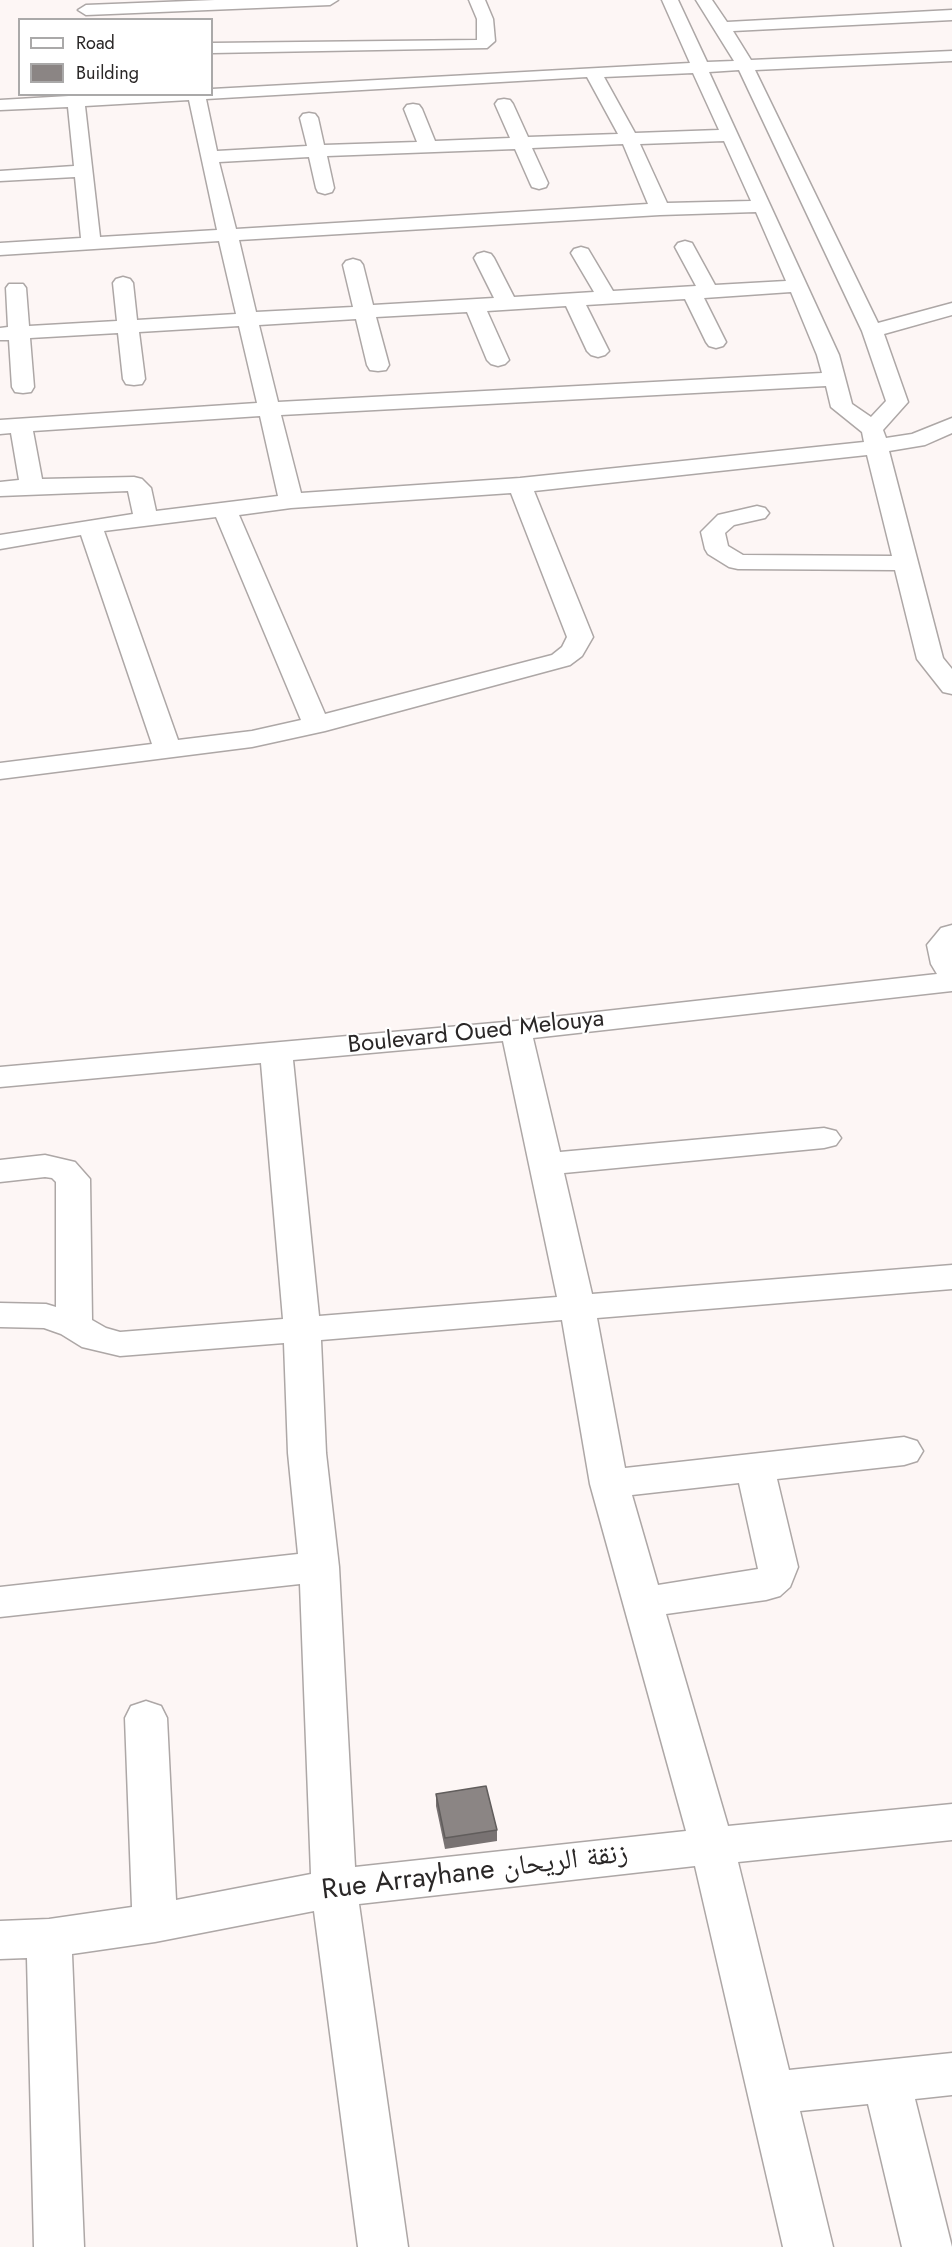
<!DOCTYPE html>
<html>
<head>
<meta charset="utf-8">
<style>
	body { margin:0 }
	#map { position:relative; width:952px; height:2247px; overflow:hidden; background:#fdf6f5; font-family:Jost,sans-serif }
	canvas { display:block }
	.legend { position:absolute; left:18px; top:18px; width:195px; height:78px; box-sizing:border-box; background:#fff; border:2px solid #aaa9a9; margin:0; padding:8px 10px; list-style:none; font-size:18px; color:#2a2727 }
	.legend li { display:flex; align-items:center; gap:12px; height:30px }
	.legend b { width:30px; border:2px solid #aaa9a9 }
</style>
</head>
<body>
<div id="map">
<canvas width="952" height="2247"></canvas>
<ul class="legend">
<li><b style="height:8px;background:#fff"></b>Road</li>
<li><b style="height:16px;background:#8b8584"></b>Building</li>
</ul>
</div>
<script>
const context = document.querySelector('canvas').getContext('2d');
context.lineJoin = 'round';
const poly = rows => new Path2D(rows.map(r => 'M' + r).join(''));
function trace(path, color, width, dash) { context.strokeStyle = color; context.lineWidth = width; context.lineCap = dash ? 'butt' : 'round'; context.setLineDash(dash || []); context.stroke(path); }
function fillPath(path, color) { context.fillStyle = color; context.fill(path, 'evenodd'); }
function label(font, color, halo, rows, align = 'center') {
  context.font = font + ' Jost,"Noto Naskh Arabic",sans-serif'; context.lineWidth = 4.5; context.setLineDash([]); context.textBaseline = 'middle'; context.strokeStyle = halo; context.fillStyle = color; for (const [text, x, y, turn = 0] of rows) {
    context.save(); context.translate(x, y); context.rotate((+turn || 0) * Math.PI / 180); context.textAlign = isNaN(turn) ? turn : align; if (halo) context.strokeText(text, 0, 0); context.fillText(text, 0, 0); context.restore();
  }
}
const minor = poly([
	[215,0,338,0,330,5,86,15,78,10,86,5,215,0],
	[469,0,485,0,493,19,495,41,487,48,212,53,212,43,477,40,477,19,469,0],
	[662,0,678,0,707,62,734,61,696,0,712,0,727,22,952,10,952,20,733,31,751,60,952,51,952,61,755,70,878,323,952,303,952,315,884,334,908,402,883,430,886,438,912,434,952,418,952,433,925,445,889,451,943,658,952,669,952,694,943,692,917,659,895,570,738,569,729,567,708,554,705,549,701,532,718,515,757,506,765,508,769,513,765,518,734,525,725,533,728,546,743,555,892,556,867,455,534,491,593,637,582,656,570,665,325,731,252,747,0,779,0,763,152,744,81,535,0,549,0,535,133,514,128,491,0,496,0,482,19,480,11,433,0,434,0,420,257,403,239,326,139,332,145,379,142,384,134,385,126,384,123,379,118,333,30,338,34,387,31,392,23,393,15,392,12,387,9,340,0,340,0,328,8,327,6,288,9,284,23,284,26,288,29,326,117,321,113,283,116,279,123,277,130,279,133,283,137,320,236,314,219,241,0,255,0,243,81,238,75,177,0,181,0,171,74,166,68,107,0,110,0,100,103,94,212,94,212,89,690,63,662,0],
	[739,70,862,331,886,401,871,417,852,404,839,355,709,72,739,70],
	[693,73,719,130,635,133,604,77,693,73],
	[587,77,618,134,528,137,513,104,510,100,504,99,498,100,495,104,510,138,435,141,422,109,419,105,413,104,407,105,404,109,417,142,324,145,318,118,315,114,309,113,303,114,300,118,307,146,217,151,206,99,587,77],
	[189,100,217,230,100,237,85,106,189,100],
	[724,141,751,201,667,203,640,144,724,141],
	[623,144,648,204,236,229,219,162,309,157,316,188,318,192,325,194,332,192,334,188,327,156,515,149,530,183,532,187,539,189,546,187,548,183,532,148,623,144],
	[756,212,786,281,715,285,692,243,685,241,678,243,675,247,696,286,613,291,588,249,581,247,574,249,571,253,594,292,514,297,494,258,491,254,484,252,477,254,474,258,494,298,373,305,363,265,360,261,353,259,346,261,343,265,353,307,256,312,239,240,660,215,756,212],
	[791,292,817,355,822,373,278,402,259,325,356,319,367,365,370,370,378,371,386,370,389,365,376,317,467,312,487,360,491,364,498,366,505,364,509,360,487,311,566,306,587,351,591,355,598,357,605,355,609,351,586,305,685,299,706,342,709,346,716,348,723,346,726,342,704,298,791,292],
	[826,386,831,407,862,432,864,442,520,478,301,493,281,415,826,386],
	[260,416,278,496,156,511,151,488,142,479,134,477,42,479,33,431,260,416],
	[511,493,567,637,562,647,552,655,325,714,239,515,291,508,511,493],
	[216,517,301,720,252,731,178,740,104,531,216,517],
	[952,925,952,991,533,1038,560,1152,824,1128,836,1131,841,1138,836,1145,824,1148,564,1173,592,1294,952,1265,952,1289,597,1318,625,1468,904,1437,917,1441,923,1451,917,1461,904,1465,777,1479,798,1567,790,1587,780,1596,766,1600,666,1614,728,1826,952,1804,952,1840,738,1862,789,2070,952,2053,952,2095,915,2099,952,2247,902,2247,868,2104,800,2111,833,2247,783,2247,695,1866,359,1904,408,2247,358,2247,314,1911,155,1942,72,1954,84,2247,34,2247,27,1958,0,1959,0,1921,49,1919,132,1907,125,1718,131,1706,146,1701,161,1706,167,1718,176,1900,311,1874,300,1584,0,1617,0,1587,298,1554,288,1453,284,1343,120,1356,82,1347,61,1334,44,1328,0,1327,0,1303,46,1304,56,1307,56,1182,52,1178,45,1177,0,1182,0,1160,45,1155,75,1162,90,1179,92,1320,106,1328,120,1332,283,1319,261,1063,0,1087,0,1067,516,1021,937,974,931,964,927,945,941,928,952,925],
	[503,1041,557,1297,319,1316,293,1060,503,1041],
	[562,1320,590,1484,686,1831,355,1867,339,1567,326,1453,321,1340,562,1320],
	[739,1483,758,1569,658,1585,632,1495,739,1483]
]);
const wall = poly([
	[436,1794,497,1830,497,1841,445,1849,436,1806]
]);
const building = poly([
	[486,1786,497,1830,445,1838,436,1794,486,1786]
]);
const streetNames = [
	["Boulevard Oued Melouya",476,1033,-6]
];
const nearStreetnames = [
	["Rue Arrayhane زنقة الريحان",475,1873,-7]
];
trace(minor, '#ada7a6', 3);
fillPath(minor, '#fff');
fillPath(wall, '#787272');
fillPath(building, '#8b8584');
trace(building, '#615d5c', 1.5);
label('24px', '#2a2727', '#fff', streetNames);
label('28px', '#2a2727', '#fff', nearStreetnames);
</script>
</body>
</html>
